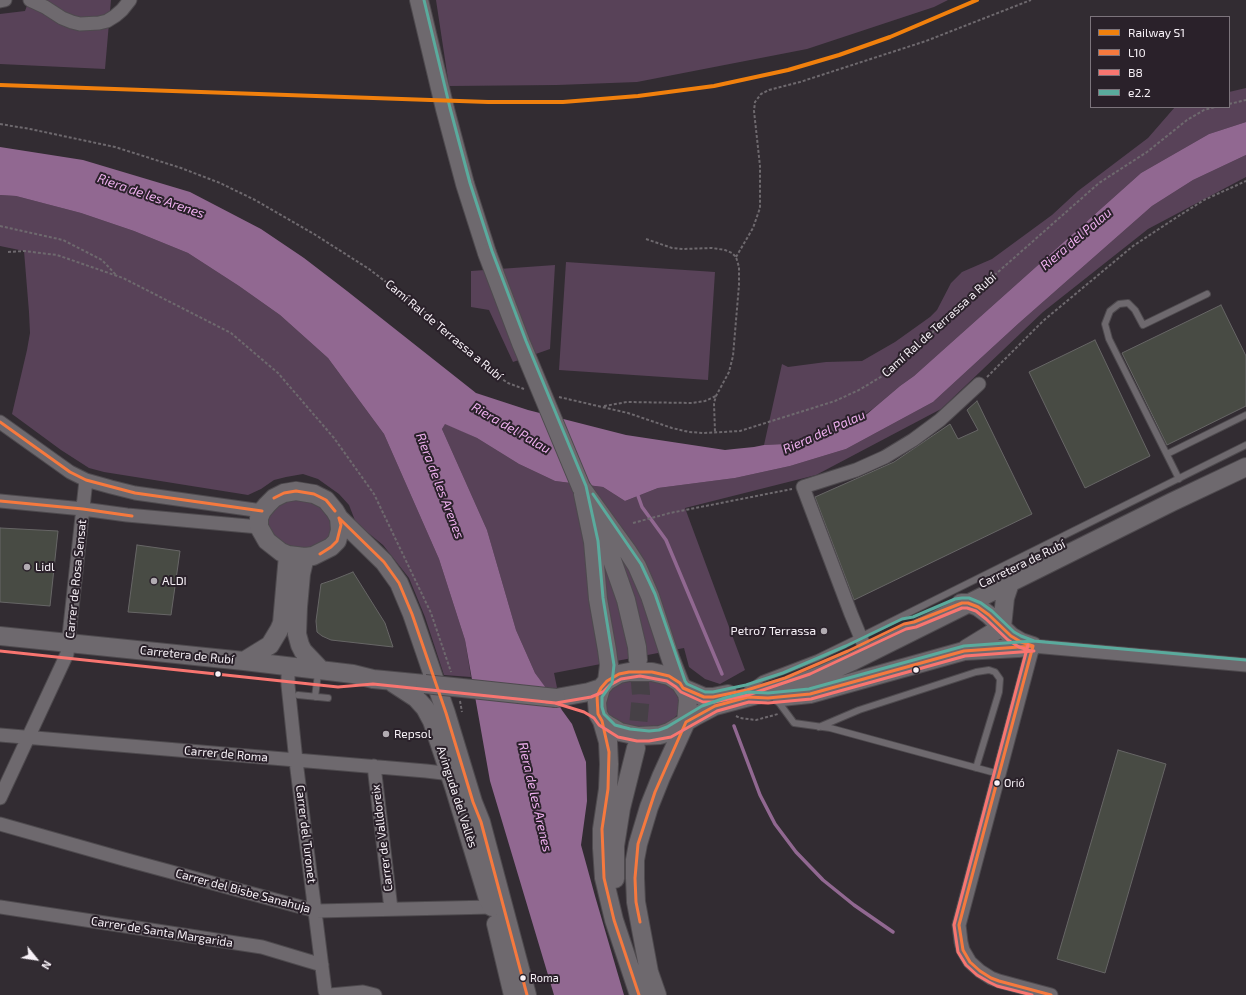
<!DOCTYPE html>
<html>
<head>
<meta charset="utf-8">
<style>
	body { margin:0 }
	#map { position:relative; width:1246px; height:995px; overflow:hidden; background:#322c32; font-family:"Exo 2",sans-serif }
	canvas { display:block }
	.legend { position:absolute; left:1090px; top:16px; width:140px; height:92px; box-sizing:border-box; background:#2a212a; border:1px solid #7c747c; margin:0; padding:5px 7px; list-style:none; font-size:12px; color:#f7f1f7 }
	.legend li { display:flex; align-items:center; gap:8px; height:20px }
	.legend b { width:20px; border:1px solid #7c747c }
	.north { position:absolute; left:16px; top:939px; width:40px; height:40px; -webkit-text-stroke:3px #2a212a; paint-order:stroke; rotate:120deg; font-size:11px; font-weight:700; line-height:16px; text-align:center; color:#f7f1f7 }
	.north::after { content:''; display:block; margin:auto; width:14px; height:18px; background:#f7f1f7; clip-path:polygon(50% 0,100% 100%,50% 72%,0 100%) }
</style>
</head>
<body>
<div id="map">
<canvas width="1246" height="995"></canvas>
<ul class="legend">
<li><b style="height:5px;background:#f1800d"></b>Railway S1</li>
<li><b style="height:5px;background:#f6793e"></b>L10</li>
<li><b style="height:5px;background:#f87570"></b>B8</li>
<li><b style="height:5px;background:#5aab9d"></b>e2.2</li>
</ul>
<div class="north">N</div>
</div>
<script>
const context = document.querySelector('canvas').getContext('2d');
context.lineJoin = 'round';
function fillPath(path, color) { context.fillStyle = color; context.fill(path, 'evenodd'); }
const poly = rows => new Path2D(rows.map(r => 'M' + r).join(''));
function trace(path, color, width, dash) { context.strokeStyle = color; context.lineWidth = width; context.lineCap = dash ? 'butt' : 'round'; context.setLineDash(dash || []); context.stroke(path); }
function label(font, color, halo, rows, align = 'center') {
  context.font = font + ' "Exo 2",sans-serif'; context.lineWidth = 4; context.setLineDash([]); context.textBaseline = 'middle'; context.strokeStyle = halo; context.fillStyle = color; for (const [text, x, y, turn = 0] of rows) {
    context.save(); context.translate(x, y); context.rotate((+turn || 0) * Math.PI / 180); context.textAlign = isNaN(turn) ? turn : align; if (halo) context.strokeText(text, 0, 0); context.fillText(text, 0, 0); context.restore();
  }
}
const green = poly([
	[29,0,111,0,105,69,0,64,0,14,25,11],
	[436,0,948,0,934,7,807,49,637,82,557,85,449,86],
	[1246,88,1246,122,1209,134,1141,173,914,376,900,386,874,408,858,419,814,438,784,444,764,445,782,364,788,367,826,362,862,361,895,342,930,317,937,310,951,283,962,272,992,259,1052,215,1078,191,1148,138,1175,107,1229,107,1229,92],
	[1246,155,1246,177,1148,229,1043,312,941,409,816,475,685,508,745,670,720,684,705,679,689,667,684,648,554,673,562,712,535,673,516,630,487,530,442,429,445,423,477,438,519,464,555,481,603,487,625,501,658,488,735,478,790,466,846,449,933,402,1019,323,1152,206,1193,180],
	[0,195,16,196,81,213,134,231,188,253,239,286,280,315,328,358,384,434,439,559,465,640,471,677,444,675,425,617,409,578,383,545,356,523,349,505,339,494,318,479,303,474,286,477,274,480,261,489,248,495,104,472,89,468,61,450,12,414,27,350,30,333,29,312,24,251,0,246],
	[566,262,715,272,708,380,559,370],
	[555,265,550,349,513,362,489,310,471,307,471,271],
	[290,499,315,502,329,514,333,527,328,539,315,547,298,549,280,544,266,524,273,507],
	[645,680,662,682,673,688,679,700,678,714,672,720,665,725,653,727,631,726,615,721,606,712,606,696,611,688,620,683]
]);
const water = poly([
	[1246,122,1246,155,1193,180,1152,206,1019,323,933,402,846,449,790,466,735,478,658,488,625,501,603,487,555,481,519,464,477,438,445,424,442,429,487,530,516,630,535,673,572,724,586,762,587,801,581,845,595,896,624,995,554,995,490,781,465,640,439,559,384,434,328,358,280,315,239,286,188,253,134,231,81,213,16,196,0,195,0,147,83,160,190,192,261,229,304,258,347,291,476,393,528,410,626,435,725,450,734,449,754,447,764,445,784,444,814,438,858,419,867,414,900,386,914,376,1141,173,1209,134]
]);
const stream = poly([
	[637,493,642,507,666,540,722,674],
	[734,726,760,795,775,824,796,852,823,880,854,905,893,932]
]);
const building = poly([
	[1221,305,1246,356,1246,406,1167,445,1122,353,1221,305],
	[1095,340,1150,456,1085,488,1029,372,1095,340],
	[977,401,1032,514,854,600,815,497,894,462,950,424,958,439,978,430,967,410,977,401],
	[0,528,58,531,50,606,0,602,0,528],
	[137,545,180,551,171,615,128,612,137,545],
	[353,572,385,623,393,647,331,640,322,636,317,632,316,621,321,584,333,580,353,572],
	[1118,750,1166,764,1105,973,1057,959,1118,750]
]);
const secondaryTunnel = poly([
	[636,748,641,694,638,660]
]);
const path = poly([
	[1229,104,1246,100],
	[0,124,30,129,115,147,181,168,220,183,255,200,314,234,369,269,424,311,448,332,484,367,508,383,524,389],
	[0,226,63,240,102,260,117,276],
	[646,239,672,248,683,249,712,248,725,250,732,253,736,257,739,267,739,285,733,356,729,372,716,396,714,403,715,432],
	[8,252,24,251,57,255,123,278,231,333,278,373,334,438,374,494,431,613,451,672],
	[736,257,753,228,760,208,760,166,754,111,755,102,761,94,769,90,800,82,926,41,1031,0],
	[987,377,1043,321,1133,246,1177,217,1204,200,1246,181],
	[559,397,628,413,672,428,689,432,704,433,740,431,835,401,859,390,889,372,903,360,981,287,1099,183,1147,152,1187,120,1204,110,1215,107],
	[604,406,627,402,692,403,705,401,716,396],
	[633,523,670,513,792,489],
	[460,701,462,712],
	[736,716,740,718,756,720,778,714]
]);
const lane = poly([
	[1167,454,1246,415],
	[1179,479,1109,339,1105,324,1110,311,1119,304,1128,303,1135,310,1143,325,1207,294],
	[747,690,762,679,817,658,860,637,1246,445],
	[298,695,328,698],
	[315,697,318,674],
	[777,700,794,723,830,728,999,774],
	[819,727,859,710,976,672,989,670,995,672,1000,679,999,692,976,768]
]);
const street = poly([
	[30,0,45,7,62,18,72,22,80,24,99,23,107,21,115,16,122,10,130,0],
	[0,1,5,0],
	[0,422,70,472,86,480,111,487,135,493,262,511],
	[0,501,83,509,127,515,259,527],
	[863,643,851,614,803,487,856,470,885,457,913,440,940,420,979,384],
	[288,676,288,685,296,761,325,991],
	[0,735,426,771,443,773,451,777],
	[374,766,391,909],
	[0,798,67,654,86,480],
	[0,824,127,860,316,911,492,907],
	[0,907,262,947,322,965],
	[330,995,363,992,375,995],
	[1051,995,999,981,991,978,980,971,970,962,963,950,961,942,959,925,1033,646,1246,665]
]);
const secondary = poly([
	[419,0,445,109,465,184,487,253],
	[581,487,628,552,637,566,650,596,671,660,680,683,687,694,688,700,686,722,661,777,649,807,638,844,635,860,635,878,636,902,649,972,657,995],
	[296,491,314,494,326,500,335,511,339,518,340,530,337,541,331,547,313,556,305,557,288,555,281,552,267,541,259,527,259,518,262,511,267,505,274,498,284,493,296,491],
	[583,494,593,542,598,599,607,650,609,665,607,681],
	[339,518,384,562,399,583,412,614,446,713,473,802,481,822,527,995],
	[596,521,612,560,626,600,637,647,638,660],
	[305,557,301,574,298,607,297,634,300,645,303,651,321,670],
	[961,603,968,603,978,607,989,615,1011,636,1021,642,1033,646],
	[0,636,244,661,353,674,373,679,425,684],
	[966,649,1002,627,1005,598,1010,583],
	[244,661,270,645,279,630,282,623,288,555],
	[393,683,416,698,425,708,432,721,454,787,488,899,492,907],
	[680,683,669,676,652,672,629,672,619,674,607,681,601,688,597,702,598,714,602,721,608,725,620,732,638,736,660,735,669,732,696,716,715,706,798,684,821,675,853,661,1172,502,1246,467],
	[683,688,704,697,713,697,728,694],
	[781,697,810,694,964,651,1018,648,1033,646],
	[556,698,589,692,601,688],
	[602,721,608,742,609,764,608,789,602,829,602,848,604,878,614,920,639,995],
	[615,879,615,846,621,808,636,748],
	[496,924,513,995]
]);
const secondaryBridge = poly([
	[487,253,521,343,581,487],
	[425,684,556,698]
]);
const bus1 = poly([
	[0,422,70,472,86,480,135,493,262,511],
	[274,498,284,493,296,491,314,494,326,500,335,511],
	[0,501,83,509,132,516],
	[339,518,384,562,399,583,412,614,446,713,473,802,481,822,527,995],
	[320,554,331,547,337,541,341,525,339,518],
	[1033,646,959,925,963,950,970,962,980,971,991,978,999,981,1051,995],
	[640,922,636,902,635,878,638,844,655,792,686,722,715,706,748,697,768,698,810,694,964,651,1033,646],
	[639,995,614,920,604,878,602,829,608,789,609,752,602,721,598,714,597,696,601,688,607,681,619,674,629,672,652,672,669,676,680,683,683,688,704,697,713,697,747,690,785,678,848,651,904,624,914,622,962,603,968,603,978,607,989,615,1011,636,1021,642,1033,646]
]);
const bus2 = poly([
	[1028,645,954,925,958,952,966,965,977,975,989,982,997,986,1032,995],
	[0,651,338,687,373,684,556,703,591,697,603,692,610,685,621,679,640,676,667,681,676,687,681,692,703,702,714,702,748,695,810,674,906,629,916,627,962,608,967,608,976,611,986,619,1008,640,1019,647,1031,651],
	[545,702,555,703,584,712,594,718,599,725,618,737,637,741,649,741,671,737,717,711,749,702,768,703,811,699,965,656,1034,651]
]);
const bus3 = poly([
	[424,0,450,108,470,183,492,251,526,341,586,486,598,541,603,598,614,665,612,683,602,697,602,707,604,714,615,725,630,729,649,731,659,730,667,727,702,706,725,698,748,692,768,693,809,689,964,646,1033,641,1246,660],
	[593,494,641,564,655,594,685,681,687,684,705,692,713,692,746,685,783,673,846,646,902,619,913,617,955,599,962,598,969,598,981,603,992,611,1014,632,1021,636,1034,641,1045,642]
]);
const rail1 = poly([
	[0,85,488,102,563,102,638,96,714,86,788,70,839,55,890,37,977,0]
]);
const markers = [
	[27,567,4,"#b2acb2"],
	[154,581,4,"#b2acb2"],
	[824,631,4,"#b2acb2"],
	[916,670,3.5,"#f7f1f7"],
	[218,674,3.5,"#f7f1f7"],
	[386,734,4,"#b2acb2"],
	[997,783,3.5,"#f7f1f7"],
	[523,978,3.5,"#f7f1f7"]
];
const busNames = [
	["Orió",1004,783],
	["Roma",530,978]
];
const streetNames = [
	["Camí Ral de Terrassa a Rubí",939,325,-42],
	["Camí Ral de Terrassa a Rubí",444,330,40],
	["Carretera de Rubí",1022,564,-26],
	["Carrer de Rosa Sensat",76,579,-84],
	["Carretera de Rubí",187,655,6],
	["Carrer de Roma",226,754,5],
	["Avinguda del Vallès",457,797,72],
	["Carrer del Turonet",306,834,83],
	["Carrer de Valldoreix",382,838,-97],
	["Carrer del Bisbe Sanahuja",243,891,15],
	["Carrer de Santa Margarida",162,932,9]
];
const poiNames = [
	["Lidl",35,567],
	["ALDI",162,581],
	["Petro7 Terrassa",816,631,"right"],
	["Repsol",394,734]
];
const waterNames = [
	["Riera de les Arenes",151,196,19],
	["Riera del Palau",1076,239,-40],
	["Riera del Palau",511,428,30],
	["Riera del Palau",824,432,-24],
	["Riera de les Arenes",440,486,69],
	["Riera de les Arenes",535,797,77]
];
fillPath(green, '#584258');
fillPath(water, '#916891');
trace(stream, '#916891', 3.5);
fillPath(building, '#484b44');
trace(building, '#676666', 1);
trace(secondaryTunnel, '#464046', 18, [18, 9]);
trace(lane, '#4e4a4e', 8);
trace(street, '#4e4a4e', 15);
trace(secondary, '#4e4a4e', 20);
trace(path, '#6e696e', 2, [3, 2]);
trace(lane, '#6e696e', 6);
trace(street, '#6e696e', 13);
trace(secondary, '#6e696e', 18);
trace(secondaryBridge, '#4e4a4e', 20, []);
trace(secondaryBridge, '#6e696e', 18);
trace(bus1, '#f6793e', 3);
trace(bus2, '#f87570', 3);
trace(bus3, '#5aab9d', 3);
trace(rail1, '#f1800d', 4);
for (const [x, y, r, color] of markers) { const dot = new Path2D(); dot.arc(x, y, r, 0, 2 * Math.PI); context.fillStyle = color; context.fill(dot); trace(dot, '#2a212a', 1.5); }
label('11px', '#f7f1f7', '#2a212a', busNames, 'left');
label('12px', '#f7f1f7', '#2a212a', streetNames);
label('12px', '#f7f1f7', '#2a212a', poiNames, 'left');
label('italic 13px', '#f0b0f0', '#2a212a', waterNames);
</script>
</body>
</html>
